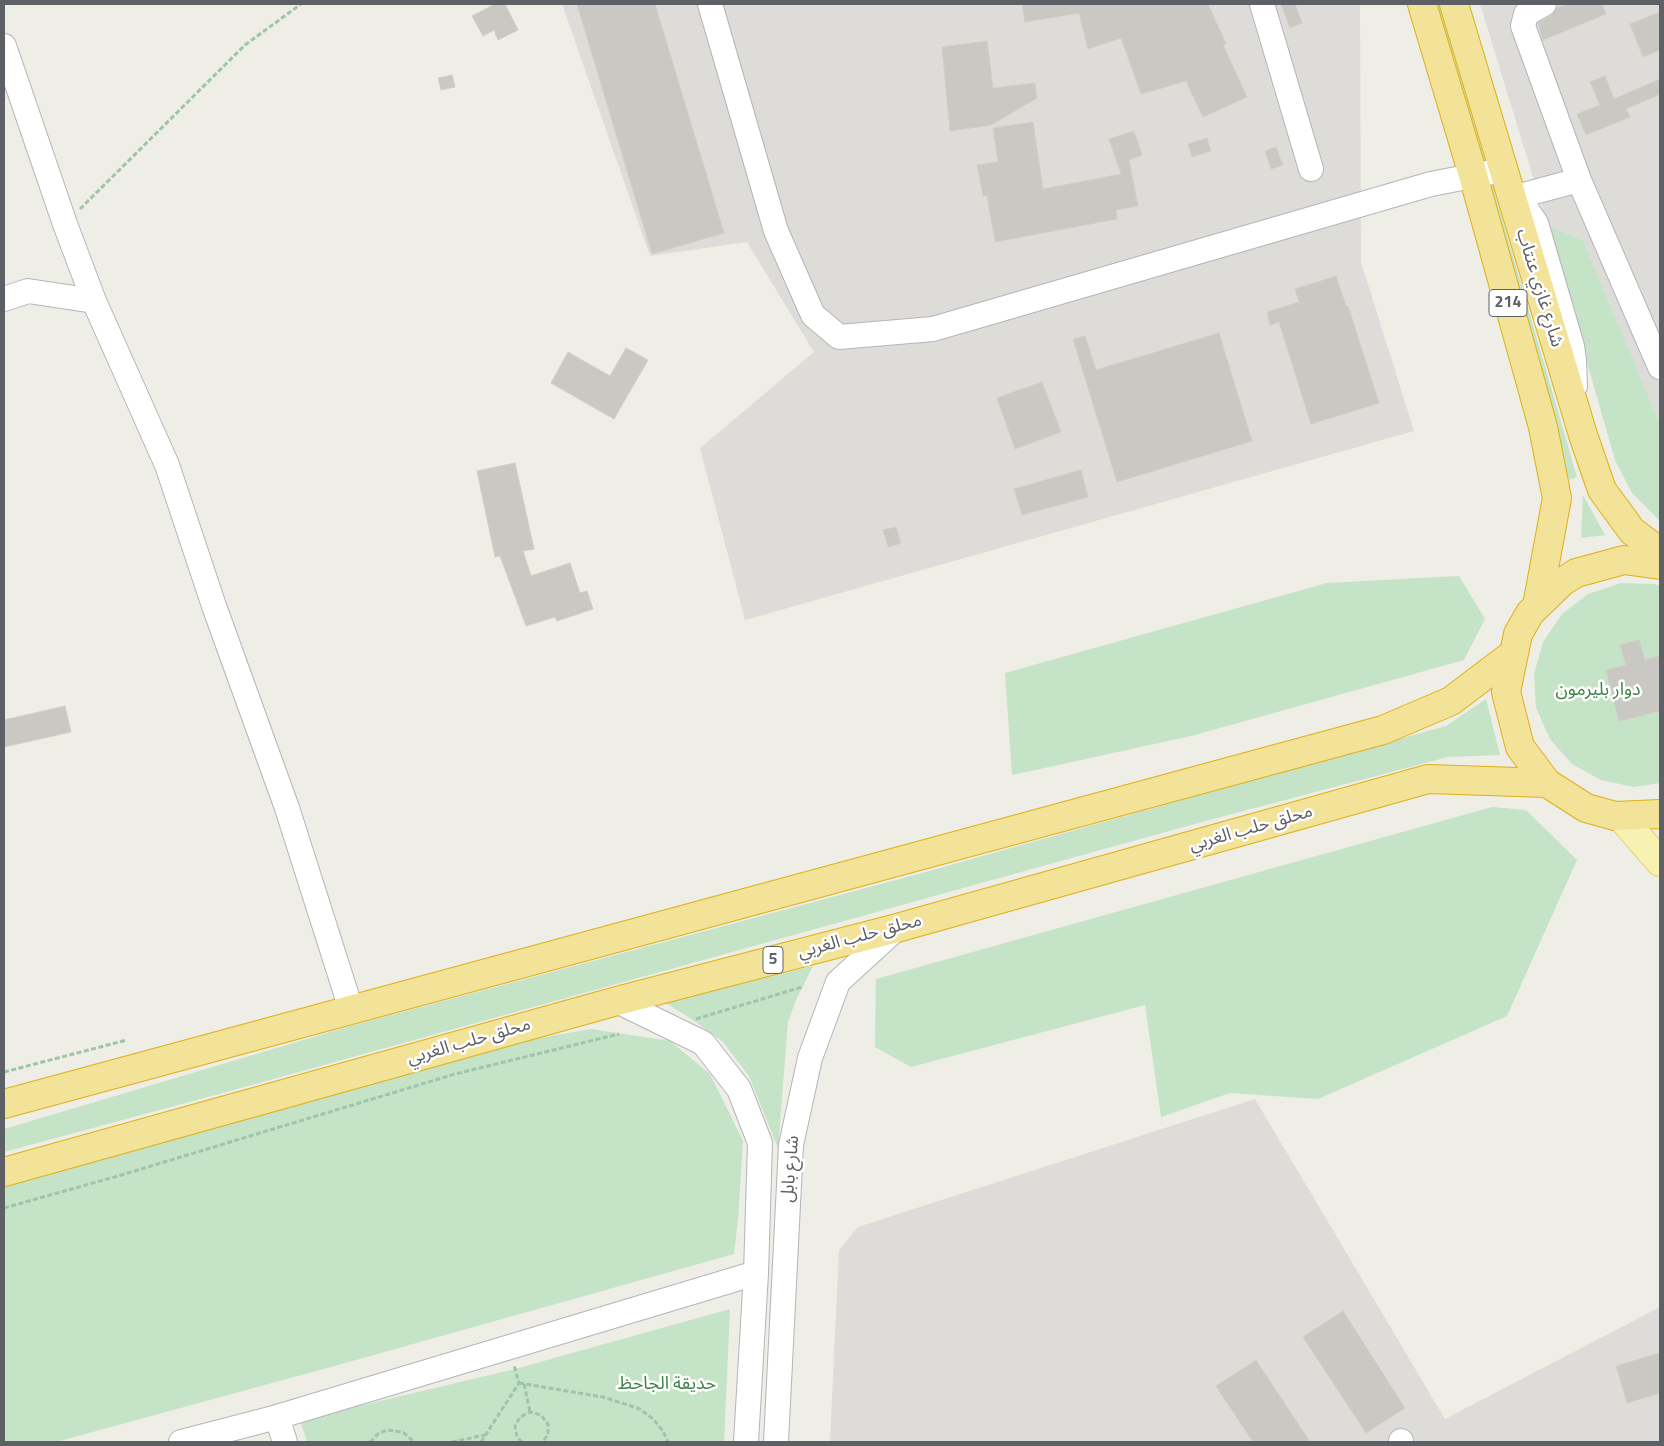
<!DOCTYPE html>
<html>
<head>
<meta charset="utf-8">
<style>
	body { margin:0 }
	#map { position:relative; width:1664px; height:1446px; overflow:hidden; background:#eeede6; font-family:"Titillium Web",sans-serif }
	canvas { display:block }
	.frame { position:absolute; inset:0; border:5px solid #5d6065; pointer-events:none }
</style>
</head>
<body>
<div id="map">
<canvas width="1664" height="1446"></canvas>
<div class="frame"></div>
</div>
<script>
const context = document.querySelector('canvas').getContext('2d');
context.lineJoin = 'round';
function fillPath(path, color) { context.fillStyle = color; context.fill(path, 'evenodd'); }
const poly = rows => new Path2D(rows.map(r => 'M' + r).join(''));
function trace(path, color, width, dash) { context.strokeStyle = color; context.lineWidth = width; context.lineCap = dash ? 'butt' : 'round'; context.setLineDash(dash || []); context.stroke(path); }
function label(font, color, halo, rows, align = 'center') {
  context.font = font + ' "Titillium Web","Noto Sans Arabic",sans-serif'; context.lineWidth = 5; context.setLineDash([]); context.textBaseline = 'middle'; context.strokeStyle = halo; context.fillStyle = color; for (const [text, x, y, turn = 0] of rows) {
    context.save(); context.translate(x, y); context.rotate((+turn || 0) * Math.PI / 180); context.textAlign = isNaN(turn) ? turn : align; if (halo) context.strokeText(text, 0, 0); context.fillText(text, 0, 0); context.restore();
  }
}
const industrial = poly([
	[562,4,1360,4,1361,262,1414,431,745,620,700,448,814,352,747,242,650,256],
	[1480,4,1660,4,1660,424,1583,240,1548,226],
	[1255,1099,1445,1419,1660,1307,1660,1442,830,1442,839,1250,858,1227]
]);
const green = poly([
	[1432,4,1440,4,1577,477,1569,480],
	[1548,226,1583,240,1660,424,1660,521,1632,493,1615,460],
	[1583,495,1605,535,1581,538],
	[1459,576,1485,619,1464,660,1191,736,1012,775,1005,673,1327,583],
	[1621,583,1654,584,1660,586,1660,783,1634,787,1601,780,1572,764,1550,739,1536,708,1534,674,1543,642,1562,614,1588,594],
	[1486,699,1500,755,1448,757,1198,823,230,1091,4,1152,4,1129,354,1025,922,873,1446,726],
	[1492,807,1526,810,1577,860,1507,1016,1318,1099,1230,1093,1161,1117,1145,1005,911,1067,875,1047,876,979],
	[813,966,797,998,788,1021,778,1148,749,1076,723,1042,693,1020,666,1003],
	[591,1029,670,1041,710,1074,743,1141,738,1220,734,1254,338,1365,56,1442,4,1442,4,1186,477,1049],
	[730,1309,724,1442,307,1442,300,1420,515,1369]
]);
const building = poly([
	[495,4,505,4,518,30,498,40,494,30,483,36,472,16,495,4],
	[577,4,655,4,724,233,652,254,577,4],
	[1022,4,1208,4,1226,44,1223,45,1247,97,1203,117,1186,81,1141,94,1121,38,1088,49,1079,13,1025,22,1022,4],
	[1281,4,1295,4,1302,23,1290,28,1281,4],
	[1568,4,1602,4,1606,14,1543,40,1538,23,1551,16,1557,8,1568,4],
	[1660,12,1660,50,1643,57,1630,24,1660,12],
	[987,41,993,88,1035,83,1037,98,991,125,950,131,942,47,987,41],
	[452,75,455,87,441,90,438,78,452,75],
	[1605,76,1614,99,1660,79,1660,94,1626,109,1630,117,1586,135,1577,114,1600,105,1590,82,1605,76],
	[1033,122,1043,189,1121,174,1109,139,1134,131,1142,155,1129,160,1138,206,1116,210,1117,219,995,242,987,196,983,196,977,165,998,162,993,128,1033,122],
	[1207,138,1211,151,1192,157,1188,144,1207,138],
	[1276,147,1283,165,1271,169,1265,151,1276,147],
	[1336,276,1346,306,1348,306,1379,403,1311,424,1279,322,1270,325,1267,312,1299,302,1295,289,1336,276],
	[1219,333,1252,441,1117,482,1073,339,1085,336,1096,370,1219,333],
	[626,348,648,360,614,419,551,383,568,352,610,376,626,348],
	[1042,382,1061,432,1015,449,997,398,1042,382],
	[515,463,534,549,523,551,531,576,570,563,580,593,587,591,593,609,557,621,555,617,526,626,500,556,495,557,477,471,515,463],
	[1081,470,1088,497,1022,515,1014,489,1081,470],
	[896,527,901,543,888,547,883,530,896,527],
	[1639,640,1645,660,1660,656,1660,711,1619,721,1606,670,1626,665,1620,645,1639,640],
	[65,706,71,732,4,747,4,720,65,706],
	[1343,1311,1405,1408,1366,1433,1303,1337,1343,1311],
	[1660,1353,1660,1393,1627,1403,1616,1366,1660,1353],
	[1256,1360,1310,1442,1253,1442,1216,1386,1256,1360]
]);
const path = poly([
	[80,209,245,45,301,4],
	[696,1019,802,987],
	[4,1072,127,1040],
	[4,1208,118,1176,455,1074,619,1034],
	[519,1383,603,1397,640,1409,653,1419,663,1431,668,1442],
	[524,1384,530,1412],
	[370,1442,379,1433,388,1430,396,1431,404,1433,414,1442],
	[452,1442,485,1435],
	[481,1442,519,1383,514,1365],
	[522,1442,517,1437,515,1426,520,1417,530,1412,541,1415,548,1424,548,1435,542,1442]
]);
const minor = poly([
	[710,4,776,231,813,315,839,337,933,329,1431,184,1503,170],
	[1262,4,1311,169],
	[4,46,65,224,94,301,167,465,214,606,287,808,351,1009],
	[1579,180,1660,367],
	[1512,198,1579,180,1523,26,1526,14,1544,4],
	[1512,198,1527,210,1536,223,1572,346,1574,360,1575,386],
	[4,299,28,291,94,301],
	[617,1001,703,1043,739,1089,760,1143,756,1273,746,1442],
	[277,1417,285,1442],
	[1401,1441,1401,1442],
	[181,1442,277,1417,756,1273],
	[776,1442,791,1145,810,1058,838,982,897,928]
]);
const major = poly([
	[1620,816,1660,862]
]);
const highway = poly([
	[1422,4,1473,175,1543,427,1557,498,1537,606],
	[1454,4,1583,435,1602,490,1632,531,1660,552],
	[1660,565,1624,560,1576,573,1562,582,1530,613,1518,634,1506,692,1520,747,1547,783,1586,808,1615,816,1660,814],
	[4,1104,1383,730,1451,701,1513,654],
	[4,1172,617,1001,897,928,1428,779,1547,783]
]);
const shields = [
	[1508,303,38],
	[773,960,20]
];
const shieldNames = [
	["214",1508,303],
	["5",773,960]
];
const streetNames = [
	["شارع غازي عنتاب",1539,288,73],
	["محلق حلب الغربي",1251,829,-16],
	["محلق حلب الغربي",860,937,-15],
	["محلق حلب الغربي",469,1042,-16],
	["شارع بابل",791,1169,-85]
];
const parkNames = [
	["دوار بليرمون",1598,691],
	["حديقة الجاحظ",667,1385]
];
fillPath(industrial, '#dddcd8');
fillPath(green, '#c5e3c7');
fillPath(building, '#cac8c2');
trace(building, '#d2cfc5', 1);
trace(minor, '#b3b5b9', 26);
trace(major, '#e4cc69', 30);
trace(highway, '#deb016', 30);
trace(path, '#9ec4ac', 3, [5, 2.5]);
trace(minor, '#fff', 24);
trace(major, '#f7f2b2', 28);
trace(highway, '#f3e398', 28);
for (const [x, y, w] of shields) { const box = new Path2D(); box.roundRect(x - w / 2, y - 13.5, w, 27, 4); context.fillStyle = '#fff'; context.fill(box); trace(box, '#5d6065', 1); }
label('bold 16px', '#5d6065', null, shieldNames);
label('18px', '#5d6065', '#fff', streetNames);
label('18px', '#3e8347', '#fff', parkNames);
</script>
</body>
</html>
